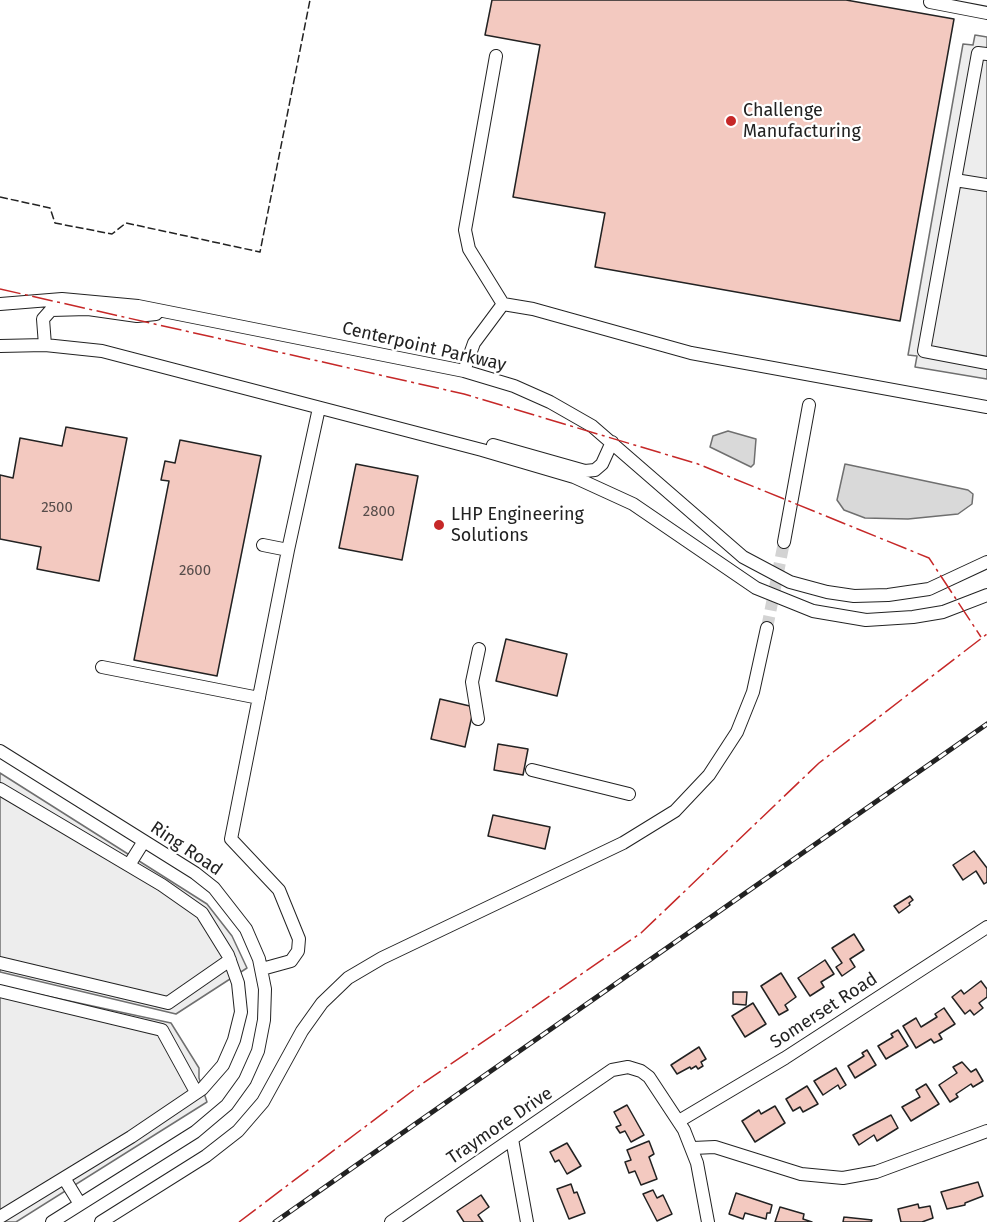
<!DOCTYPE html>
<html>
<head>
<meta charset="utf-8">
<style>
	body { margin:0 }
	canvas { display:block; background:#fff }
</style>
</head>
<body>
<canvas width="987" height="1222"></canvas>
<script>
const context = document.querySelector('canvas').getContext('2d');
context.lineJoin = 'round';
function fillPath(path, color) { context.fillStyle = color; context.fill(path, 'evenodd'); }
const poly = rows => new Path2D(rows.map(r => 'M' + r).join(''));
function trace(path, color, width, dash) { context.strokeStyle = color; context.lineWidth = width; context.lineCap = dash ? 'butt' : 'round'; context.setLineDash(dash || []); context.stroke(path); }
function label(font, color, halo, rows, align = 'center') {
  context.font = font + ' "Fira Sans",sans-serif'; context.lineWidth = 4.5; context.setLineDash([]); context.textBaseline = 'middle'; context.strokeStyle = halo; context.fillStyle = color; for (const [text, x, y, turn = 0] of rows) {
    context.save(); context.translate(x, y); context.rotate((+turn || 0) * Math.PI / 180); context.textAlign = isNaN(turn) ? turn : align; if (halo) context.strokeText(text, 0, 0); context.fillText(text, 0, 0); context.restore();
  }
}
const parking = poly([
	[975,35,987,37,987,379,915,367,917,356,908,355,963,44,973,45,975,35],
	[0,773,207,904,232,936,247,968,176,1014,0,972,0,773],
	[0,986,171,1023,199,1068,199,1078,207,1102,16,1222,0,1222,0,986]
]);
const water = poly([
	[728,431,756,439,754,464,751,467,710,447,713,436,728,431],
	[845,464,968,490,973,494,972,504,958,514,908,519,865,518,844,510,837,500,845,464]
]);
const building = poly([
	[492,0,846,0,954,19,900,321,595,267,605,213,513,197,540,45,485,35,492,0],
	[66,427,127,438,99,581,37,569,41,547,0,539,0,475,13,478,20,438,62,446,66,427],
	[180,440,261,456,217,676,134,660,169,481,161,480,165,461,175,463,180,440],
	[356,464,418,476,402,560,339,548,356,464],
	[506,639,567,654,557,696,496,681,506,639],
	[440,699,474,707,465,747,431,739,440,699],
	[498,744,528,749,523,775,494,770,498,744],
	[493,815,550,827,545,849,488,836,493,815],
	[974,851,987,868,987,882,984,884,976,871,963,880,953,865,974,851],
	[910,896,913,900,909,903,910,905,899,913,894,906,910,896],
	[854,934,864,950,850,959,855,967,842,976,836,967,842,963,832,948,854,934],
	[825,960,834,974,821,982,824,987,810,996,798,978,825,960],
	[781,973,796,997,785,1005,788,1010,779,1015,761,986,781,973],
	[981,981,987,989,987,997,979,1003,983,1008,974,1015,970,1010,965,1014,952,997,961,990,964,994,981,981],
	[733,992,747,992,746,1005,733,1004,733,992],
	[753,1003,766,1024,745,1037,732,1016,753,1003],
	[944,1008,955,1024,939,1034,942,1039,934,1043,931,1039,916,1048,903,1026,916,1018,921,1027,937,1017,935,1014,944,1008],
	[898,1030,908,1046,886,1059,878,1046,893,1037,891,1034,898,1030],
	[699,1047,706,1059,701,1062,703,1066,698,1069,696,1066,691,1069,690,1067,677,1074,671,1065,699,1047],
	[867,1050,876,1065,855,1078,848,1066,864,1056,862,1053,867,1050],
	[962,1062,971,1072,976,1069,983,1081,973,1087,971,1084,956,1094,958,1097,950,1102,939,1085,957,1073,953,1067,962,1062],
	[836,1068,846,1085,840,1089,838,1085,823,1095,814,1081,836,1068],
	[926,1084,939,1104,911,1121,902,1107,920,1097,916,1090,926,1084],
	[807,1086,818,1104,803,1112,800,1107,793,1111,786,1099,807,1086],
	[627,1105,644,1135,631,1142,625,1131,620,1133,616,1127,621,1125,614,1112,627,1105],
	[775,1106,785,1123,755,1142,742,1121,759,1110,761,1114,775,1106],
	[891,1115,898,1128,877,1141,874,1135,859,1145,853,1135,891,1115],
	[649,1141,654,1154,649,1157,657,1179,641,1185,635,1171,629,1173,625,1162,631,1160,627,1150,649,1141],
	[567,1143,581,1166,567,1174,559,1160,555,1162,550,1152,567,1143],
	[978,1182,983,1196,965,1203,965,1205,947,1209,941,1192,978,1182],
	[571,1184,574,1193,577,1192,585,1213,569,1219,557,1189,571,1184],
	[653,1190,657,1198,663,1195,672,1214,657,1221,643,1194,653,1190],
	[736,1193,772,1205,770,1213,767,1213,766,1219,745,1213,743,1219,729,1214,736,1193],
	[481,1195,489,1207,478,1215,483,1222,464,1222,457,1211,481,1195],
	[918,1204,919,1208,930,1206,933,1218,922,1222,901,1222,898,1209,918,1204],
	[780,1207,804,1214,803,1219,812,1222,775,1222,780,1207],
	[844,1217,872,1220,871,1222,843,1222,844,1217]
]);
const minorTunnel = poly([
	[767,628,784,542]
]);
const minor = poly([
	[930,2,987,13],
	[987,54,978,53,924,351,987,363],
	[496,56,465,230,469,249,503,304],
	[955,180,987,185],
	[0,304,62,299,138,306,464,371,514,386,550,402,592,426,743,557,790,582,827,592,854,596,888,595,929,589,987,562],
	[45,345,43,319,51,310,88,309,137,316,156,314],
	[0,346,45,345,102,351,482,450,574,477,633,504,756,588,813,611,866,620,913,617,943,612,987,595],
	[464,371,474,343,503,304,533,309,691,353,987,407],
	[493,445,585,471,595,470,602,464,612,442],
	[784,542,809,405],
	[263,545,288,550],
	[102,667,259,698],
	[478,719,472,682,479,649],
	[0,751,195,873,214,888,246,929,259,959,265,989,264,1020,258,1051,245,1080,227,1105,195,1132,52,1222],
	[532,770,629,794],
	[0,789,162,885,202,913,228,955,238,983,241,1012,234,1040,223,1065,202,1089,131,1137,0,1217],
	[129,865,144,841],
	[0,963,168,1003,230,960],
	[262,969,291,961,298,951,299,939,279,890,231,839,288,550,319,408],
	[0,991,162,1030,196,1092],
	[679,1121,785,1058,987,927],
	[512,1139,527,1222],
	[693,1148,715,1147,801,1174,843,1178,876,1172,987,1131],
	[64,1178,80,1204],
	[101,1222,206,1156,238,1131,263,1102,302,1031,322,1003,348,978,382,958,623,843,675,811,709,775,737,732,753,692,767,628],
	[391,1222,612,1070,628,1067,641,1071,649,1077,684,1130,697,1163,708,1222]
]);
const rail = poly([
	[275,1222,987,724]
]);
const fence = poly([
	[0,197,50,208,55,223,112,234,126,223,260,252,310,0]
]);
const power = poly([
	[0,289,464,394,698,464,929,558,981,637],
	[239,1222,419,1086,641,933,819,763,987,634]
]);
const markers = [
	[731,121,6,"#c62828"],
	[439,525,6,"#c62828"]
];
const numberNames = [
	["2500",57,508],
	["2800",379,512],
	["2600",195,571]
];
const poiNames = [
	["Challenge",743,111],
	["Manufacturing",743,132],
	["LHP Engineering",451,515],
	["Solutions",451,536]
];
const streetNames = [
	["Centerpoint Parkway",424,347,13],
	["Ring Road",186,849,34],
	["Somerset Road",824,1011,-33],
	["Traymore Drive",500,1126,-34]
];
fillPath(parking, '#ededed');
trace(parking, '#6f6f6f', 1.5);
fillPath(water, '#d9d9d9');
trace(water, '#6f6f6f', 1.5);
fillPath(building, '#f3c9c0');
trace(building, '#222', 1.5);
trace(minorTunnel, '#d3d3d3', 12, [12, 6]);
trace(minor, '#222', 14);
trace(minor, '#fff', 12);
trace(rail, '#222', 5);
trace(rail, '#fff', 3, [9]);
trace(fence, '#222', 1.5, [8, 3]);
trace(power, '#c62828', 1.5, [21, 4.5, 3, 4.5]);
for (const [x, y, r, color] of markers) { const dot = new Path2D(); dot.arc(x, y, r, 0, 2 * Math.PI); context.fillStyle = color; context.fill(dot); trace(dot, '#fff', 2); }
label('15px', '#564c4a', null, numberNames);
label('18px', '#222', '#fff', poiNames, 'left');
label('18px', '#222', '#fff', streetNames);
</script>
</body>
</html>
